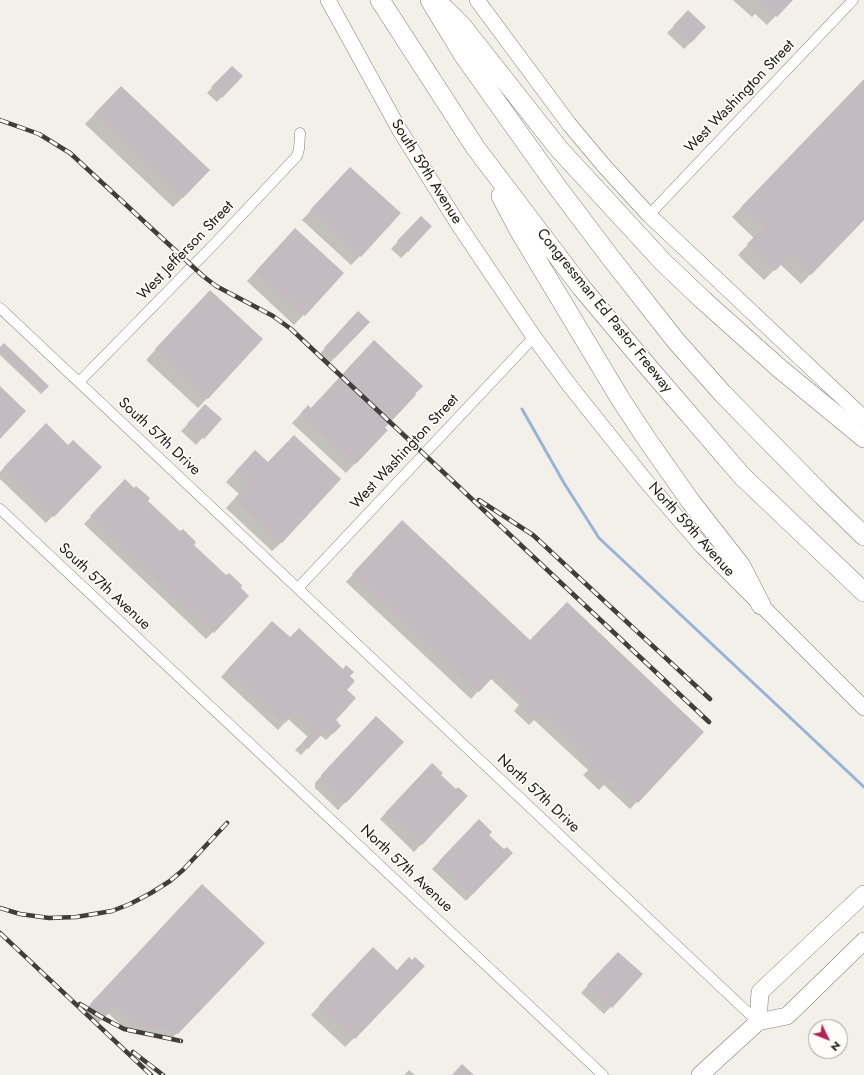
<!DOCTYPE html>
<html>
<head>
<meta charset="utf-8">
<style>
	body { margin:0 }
	#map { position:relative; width:864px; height:1075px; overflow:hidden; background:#f3f0e9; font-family:Jost,sans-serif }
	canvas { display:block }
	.north { position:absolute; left:808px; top:1019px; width:40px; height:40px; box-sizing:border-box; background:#fffdf9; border:1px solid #a4a29f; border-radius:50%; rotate:133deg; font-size:11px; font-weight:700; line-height:16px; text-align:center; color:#1b1a17 }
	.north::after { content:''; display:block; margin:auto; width:14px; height:18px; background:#b42453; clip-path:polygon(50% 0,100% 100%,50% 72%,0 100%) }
</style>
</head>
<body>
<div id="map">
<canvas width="864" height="1075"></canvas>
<div class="north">N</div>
</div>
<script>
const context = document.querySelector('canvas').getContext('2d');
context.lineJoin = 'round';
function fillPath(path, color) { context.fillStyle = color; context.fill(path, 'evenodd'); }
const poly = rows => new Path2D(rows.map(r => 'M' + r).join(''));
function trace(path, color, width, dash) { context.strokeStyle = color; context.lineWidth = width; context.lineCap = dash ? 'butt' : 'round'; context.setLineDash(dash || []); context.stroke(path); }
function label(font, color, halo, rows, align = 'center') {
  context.font = font + ' Jost,sans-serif'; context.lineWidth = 3.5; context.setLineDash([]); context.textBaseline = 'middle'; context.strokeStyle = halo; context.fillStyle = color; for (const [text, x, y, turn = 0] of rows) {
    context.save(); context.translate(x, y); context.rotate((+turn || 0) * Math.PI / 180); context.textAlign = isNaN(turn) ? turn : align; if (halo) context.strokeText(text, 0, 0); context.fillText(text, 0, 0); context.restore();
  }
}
const shadow = poly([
	[733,0,791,0,767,25,755,14,752,17],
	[681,19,691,42,684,49,667,33],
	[232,67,241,76,217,102,207,93],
	[864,80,864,218,801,284,780,264,764,280,738,255,754,238,732,217],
	[112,96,183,197,173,207,85,124],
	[341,178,360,256,351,265,302,220],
	[414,224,408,251,401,258,391,249],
	[286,239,343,273,294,325,247,281],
	[200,301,262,339,198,408,146,360],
	[351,319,368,322,328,365,318,356],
	[0,349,48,386,41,394,0,355],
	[308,406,311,409,384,428,386,430,346,473,292,423],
	[199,413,220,419,196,445,181,431],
	[46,424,68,446,100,467,46,523,0,479,0,472],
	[246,461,282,542,272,551,226,508,239,494,226,482],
	[118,488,146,501,248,596,206,639,84,524],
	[395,529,530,641,703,732,630,809,604,785,599,790,583,775,588,770,534,720,529,725,514,711,519,705,490,678,471,699,346,582],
	[265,629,290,638,349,676,345,690,334,720,333,733,326,740,320,735,301,755,295,750,308,737,288,719,278,730,221,677],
	[369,724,402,742,338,810,315,788,315,783],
	[425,771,439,775,455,790,466,796,414,852,380,819],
	[479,821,488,835,504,851,512,853,466,901,432,869],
	[195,893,177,1033,170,1040,129,1033,108,1013,98,1023,83,1012],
	[364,958,354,1038,345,1047,311,1015],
	[611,960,641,974,604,1014,581,993],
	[409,1070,415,1075,404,1075]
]);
const stream = poly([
	[522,409,564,483,599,538,864,787]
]);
const building = poly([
	[759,0,793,0,777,17],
	[688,10,706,27,691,43,673,26],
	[232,66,243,76,222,98,211,87],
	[864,79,864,220,811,275,790,255,775,271,747,244,763,228,741,207],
	[121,86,210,170,183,198,94,114],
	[350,167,401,213,361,257,310,210],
	[421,216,432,226,408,252,397,241],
	[295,228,344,273,305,316,256,271],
	[210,290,263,339,208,399,155,349],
	[358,311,370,322,335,358,324,348],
	[374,340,423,386,415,394,416,395,385,428,388,430,356,464,301,413,308,405,311,408],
	[4,343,49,386,43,392,0,352,0,347],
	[0,386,26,411,0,439],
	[205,404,222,419,204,439,187,424],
	[46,423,68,445,73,440,102,467,54,517,3,468],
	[294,435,341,479,282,543,235,498,248,484,235,472,255,450,268,462],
	[125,479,134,488,136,486,150,498,148,501,180,531,183,529,196,542,194,545,226,575,229,573,242,585,241,588,249,596,214,633,90,516],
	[402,520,530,640,567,602,704,732,638,803,612,778,606,784,589,768,594,763,542,713,536,719,520,703,525,698,498,672,479,692,352,574],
	[272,621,290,637,299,628,343,669,346,665,354,672,350,676,355,681,347,690,356,698,336,720,341,726,333,734,327,729,308,749,302,743,314,729,296,712,285,723,227,670],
	[376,716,404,742,346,803,322,781,321,775],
	[432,763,443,773,441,775,456,789,458,787,468,796,422,845,386,812],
	[479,819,492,832,489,835,504,849,507,847,513,853,473,894,439,861],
	[202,884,265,943,178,1034,137,1026,116,1006,106,1016,90,1004],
	[373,947,397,970,409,957,412,960,415,957,425,966,355,1039,319,1005],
	[618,952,643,974,612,1008,587,985],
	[462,1064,474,1075,452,1075]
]);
const street = poly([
	[649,215,853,0],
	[0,308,758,1022],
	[79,382,217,241,297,156,299,149,300,133],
	[0,509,603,1075],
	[298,588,534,337]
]);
const secondary = poly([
	[328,0,399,129,458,224,534,337,570,386,645,480,702,546,864,708],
	[477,0,569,124,605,167,649,215,864,418]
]);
const primary = poly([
	[758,1022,760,992,864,894],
	[700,1075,758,1022,787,1016,864,941]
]);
const highway = poly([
	[380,0,475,147,581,287,649,368,742,476,864,592],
	[430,0,464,56,558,188,610,257,676,341,723,394,823,496,864,536],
	[443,7,462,26,559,149,663,262,703,300,779,368,864,438],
	[501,196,520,232,621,400,648,441,691,502,741,566,761,605]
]);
const rail = poly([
	[0,120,39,134,70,153,203,276,216,286,273,316,291,329,709,722],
	[479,500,533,535,710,699],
	[0,908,20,914,49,918,76,917,112,911,130,904,151,893,170,881,183,870,227,823],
	[0,933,151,1075],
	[80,1004,105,1019,124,1029,181,1041],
	[133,1052,163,1075]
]);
const streetNames = [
	["West Washington Street",740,97,-46],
	["South 59th Avenue",426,172,58],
	["West Jefferson Street",186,251,-46],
	["Congressman Ed Pastor Freeway",604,311,51],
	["South 57th Drive",159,437,43],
	["West Washington Street",405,452,-47],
	["North 59th Avenue",691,530,48],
	["South 57th Avenue",104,587,43],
	["North 57th Drive",538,794,43],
	["North 57th Avenue",406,869,43]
];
fillPath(shadow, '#0003');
trace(stream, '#97b4d8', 3);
fillPath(building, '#c3bbbf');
trace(street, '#807e77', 11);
trace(secondary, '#807e77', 16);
trace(primary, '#807e77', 18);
trace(highway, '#807e77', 20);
trace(street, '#fff', 10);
trace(secondary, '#fff', 15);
trace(primary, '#fff', 17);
trace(highway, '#fff', 19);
trace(rail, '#3f3e3a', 4.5);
trace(rail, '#fffdf9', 3, [9]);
label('15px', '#1b1a17', '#fffdf9', streetNames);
</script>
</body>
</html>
